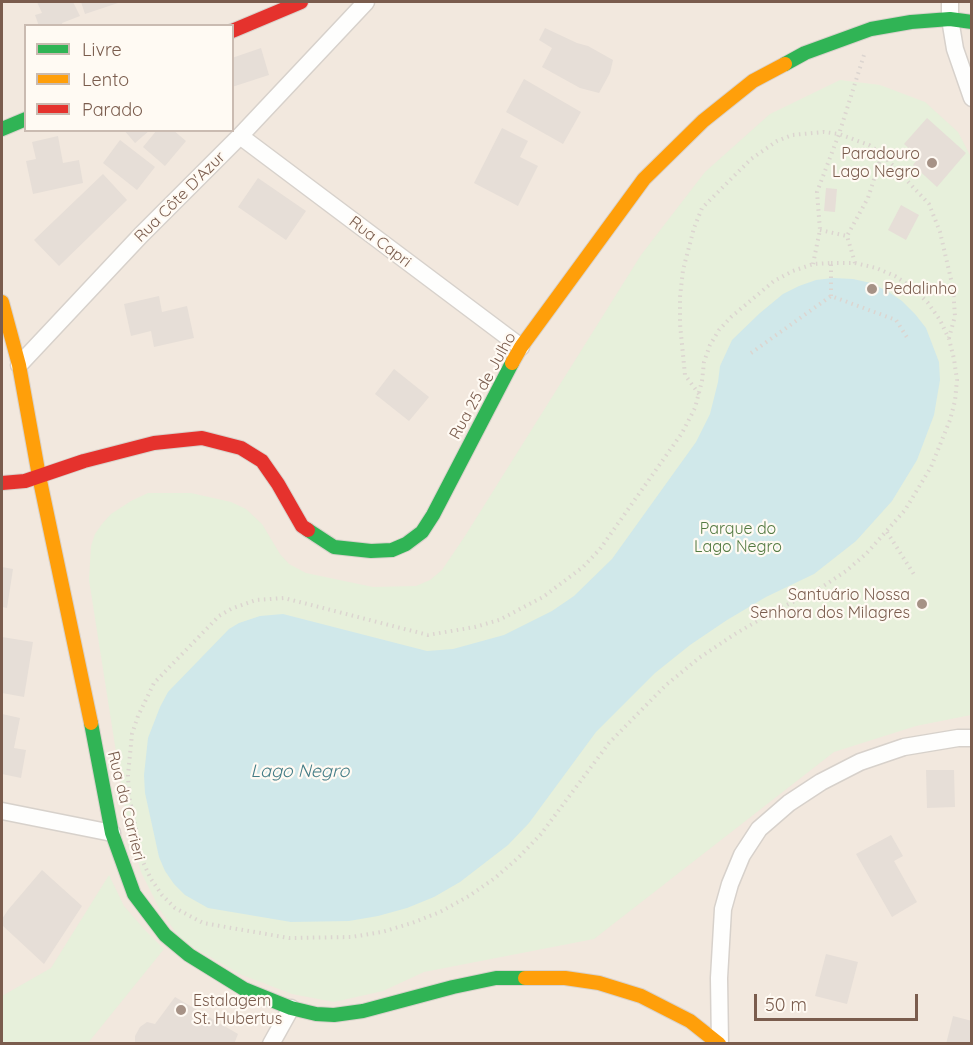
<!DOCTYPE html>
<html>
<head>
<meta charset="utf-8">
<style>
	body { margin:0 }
	#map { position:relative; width:973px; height:1045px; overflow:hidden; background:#f9f5f0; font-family:Quicksand,sans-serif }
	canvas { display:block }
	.frame { position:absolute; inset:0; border:3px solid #7a5c4d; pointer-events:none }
	.legend { position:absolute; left:24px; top:24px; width:210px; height:108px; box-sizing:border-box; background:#fffaf3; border:2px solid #cabbb1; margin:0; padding:8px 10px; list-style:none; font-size:18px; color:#7a5c4d }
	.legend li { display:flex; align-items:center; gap:12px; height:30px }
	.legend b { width:30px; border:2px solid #cabbb1 }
	.scale { position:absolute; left:754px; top:994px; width:164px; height:27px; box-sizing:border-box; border:3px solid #7a5c4d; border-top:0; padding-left:8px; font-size:18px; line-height:21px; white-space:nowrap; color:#7a5c4d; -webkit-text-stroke:4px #fffaf3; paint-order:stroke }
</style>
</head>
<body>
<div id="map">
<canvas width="973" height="1045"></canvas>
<div class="frame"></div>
<ul class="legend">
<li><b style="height:8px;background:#30b455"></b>Livre</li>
<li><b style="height:8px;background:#ff9f0a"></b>Lento</li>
<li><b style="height:8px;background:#e5322d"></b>Parado</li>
</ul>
<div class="scale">50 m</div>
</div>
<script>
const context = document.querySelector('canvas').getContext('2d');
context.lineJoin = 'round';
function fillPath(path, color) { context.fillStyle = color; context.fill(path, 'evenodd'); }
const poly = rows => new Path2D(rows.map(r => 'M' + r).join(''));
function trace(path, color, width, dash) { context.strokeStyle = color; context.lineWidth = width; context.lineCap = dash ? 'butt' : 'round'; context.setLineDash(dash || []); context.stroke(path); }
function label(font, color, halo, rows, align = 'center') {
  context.font = font + ' Quicksand,sans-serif'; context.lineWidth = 4.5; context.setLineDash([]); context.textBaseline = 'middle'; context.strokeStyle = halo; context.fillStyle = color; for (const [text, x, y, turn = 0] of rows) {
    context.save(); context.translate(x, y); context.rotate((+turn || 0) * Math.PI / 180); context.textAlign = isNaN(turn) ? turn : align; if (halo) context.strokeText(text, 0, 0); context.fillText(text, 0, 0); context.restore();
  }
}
const residential = poly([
	[2,2,971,2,971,1043,2,1044],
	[26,26,232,26,232,130,26,130]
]);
const green = poly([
	[840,80,880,85,925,102,958,132,971,157,971,715,916,726,834,752,594,939,424,972,383,991,334,1002,292,994,242,975,182,941,160,910,141,872,127,822,89,580,91,546,95,534,102,524,111,514,131,501,148,493,191,493,231,502,246,509,262,524,280,554,289,564,306,573,373,587,416,586,430,580,442,570,465,536,641,255,705,172,770,114],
	[109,875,124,906,145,930,164,949,88,1043,2,1043,2,996,51,968]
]);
const water = poly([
	[833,278,853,279,871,283,887,291,902,301,915,314,926,328,939,362,940,380,934,415,917,460,892,501,856,541,814,574,766,597,727,620,690,645,655,673,596,732,529,823,508,845,460,882,434,897,407,908,378,916,349,921,291,922,208,908,185,895,174,884,165,871,159,857,145,793,144,775,148,738,160,707,168,692,229,629,239,623,260,616,283,614,427,651,453,649,504,635,552,611,574,596,612,559,696,442,710,414,718,382,720,366,732,340,760,313,783,294,799,286,816,280]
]);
const building = poly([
	[37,2,73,2,80,16,62,23,63,26,39,26,35,15,42,13],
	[81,2,121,2,85,14],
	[545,28,577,43,588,46,613,60,610,73,599,93,580,88,542,67,552,48,539,40],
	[261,48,269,75,232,87,232,58],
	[524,79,581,112,563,144,506,112],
	[927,118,966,153,937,187,913,165,919,157,904,144],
	[502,128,528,141,520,157,538,166,518,206,474,183],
	[124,130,150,130,135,143],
	[157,130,173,130,186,141,165,166,143,147],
	[58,136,63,163,79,160,83,183,33,194,26,161,36,159,32,142],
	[120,140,155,167,137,190,103,163],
	[103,174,127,200,59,266,34,240],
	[258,178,306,211,286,240,238,207],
	[826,188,837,189,835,212,824,211],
	[901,205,919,215,906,240,888,230],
	[159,296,162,312,187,306,194,338,154,347,151,331,131,336,124,304],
	[394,369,429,397,409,421,375,394],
	[2,567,13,569,7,608,2,607],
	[2,637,33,642,24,697,2,693],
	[2,714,20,718,14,748,26,750,21,778,2,774],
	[926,770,954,770,955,807,927,808],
	[891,835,903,856,894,861,917,902,892,917,856,854],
	[42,870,82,906,44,964,2,925,2,919,8,910],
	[826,954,858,962,847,1004,815,996],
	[175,997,238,1034,234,1044,135,1044,135,1036,140,1027,147,1022,155,1024],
	[953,1016,972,1021,972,1044,946,1044]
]);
const path = poly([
	[820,230,847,236],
	[831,263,855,263,876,268,895,276,913,288,928,303,940,320,949,339,954,359,957,380,955,401,950,420,931,467,905,510,867,553,846,571,822,587,773,612,735,634,699,658,666,685,609,743,541,834,519,857,495,878,469,896,440,912,412,923,382,932,351,937,289,938,203,923,175,908,162,895,151,879,143,862,129,796,128,775,132,734,138,716,154,683,219,616,231,609,256,600,284,598,428,635,475,627,499,620,543,597,583,567,600,549,682,433,695,408,702,381,704,362,710,345,719,330,731,317,774,281,793,271,813,264,831,263],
	[855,263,847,236,868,198,882,154],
	[813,264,820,230,817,192,839,134,864,55],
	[831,296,831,263],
	[751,353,831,296,896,320,908,339],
	[699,394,685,375,680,324,680,297,683,270,694,228,702,208,751,159,777,141,792,135,824,132,839,134,869,145,882,154,929,204,940,232,953,288,955,316,949,338],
	[887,532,915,576]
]);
const street = poly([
	[950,2,950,19,955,49,972,98],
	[240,136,521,347],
	[19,365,141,235,240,136,366,2],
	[2,811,112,833],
	[271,1044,291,1008],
	[720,1044,719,978,723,909,730,884,742,855,759,829,789,803,821,782,860,762,904,747,958,738,972,738]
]);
const fast = poly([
	[785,64,805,53,871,29,911,22,950,19,972,22],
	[2,129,26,119],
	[308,530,334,547,371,551,392,550,406,544,422,532,433,515,512,363],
	[91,723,112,833,134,894,165,935,189,955,244,989,291,1008,316,1014,334,1015,363,1011,453,987,496,978,525,978]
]);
const slow = poly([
	[2,302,19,365,39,476,91,723],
	[512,363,521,347,644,179,703,121,753,81,785,64],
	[525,978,565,978,599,983,641,996,690,1021,719,1044]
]);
const jam = poly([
	[232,31,301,2],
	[2,483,25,481,84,461,154,443,202,438,241,448,262,461,278,484,302,526,308,530]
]);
const markers = [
	[932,163,6,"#a69286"],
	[872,289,6,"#a69286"],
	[922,604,6,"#a69286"],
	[181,1010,6,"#a69286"]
];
const poiNames = [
	["Paradouro",920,154],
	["Lago Negro",920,172],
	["Pedalinho",884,289,"left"],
	["Santuário Nossa",910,595],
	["Senhora dos Milagres",910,613],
	["Estalagem",193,1001,"left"],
	["St. Hubertus",193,1019,"left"]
];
const streetNames = [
	["Rua Côte D'Azur",180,197,-45],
	["Rua Capri",380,242,37],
	["Rua 25 de Julho",483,386,-61],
	["Rua da Carrieri",126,806,76]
];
const parkNames = [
	["Parque do",738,529],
	["Lago Negro",738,547]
];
const waterNames = [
	["Lago Negro",300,772]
];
fillPath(residential, '#f2e8de');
fillPath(green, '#e7f0db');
fillPath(water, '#d0e8ea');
fillPath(building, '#e6ded7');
trace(street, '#d7d1cb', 19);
trace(fast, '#d9d2cb', 16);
trace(slow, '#d9d2cb', 16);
trace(jam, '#d9d2cb', 16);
trace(path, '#dcd5d0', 4, [1.5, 4.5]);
trace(street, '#fefefd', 16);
trace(fast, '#30b455', 14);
trace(slow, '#ff9f0a', 14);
trace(jam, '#e5322d', 14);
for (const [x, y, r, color] of markers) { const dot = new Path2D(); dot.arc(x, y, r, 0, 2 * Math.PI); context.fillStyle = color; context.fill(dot); trace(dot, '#fffaf3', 2); }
label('16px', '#7a5c4d', '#fffaf3', poiNames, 'right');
label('16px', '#7a5c4d', '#fffaf3', streetNames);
label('16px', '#537a41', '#fffaf3', parkNames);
label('italic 18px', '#437c86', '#fffaf3', waterNames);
</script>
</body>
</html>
